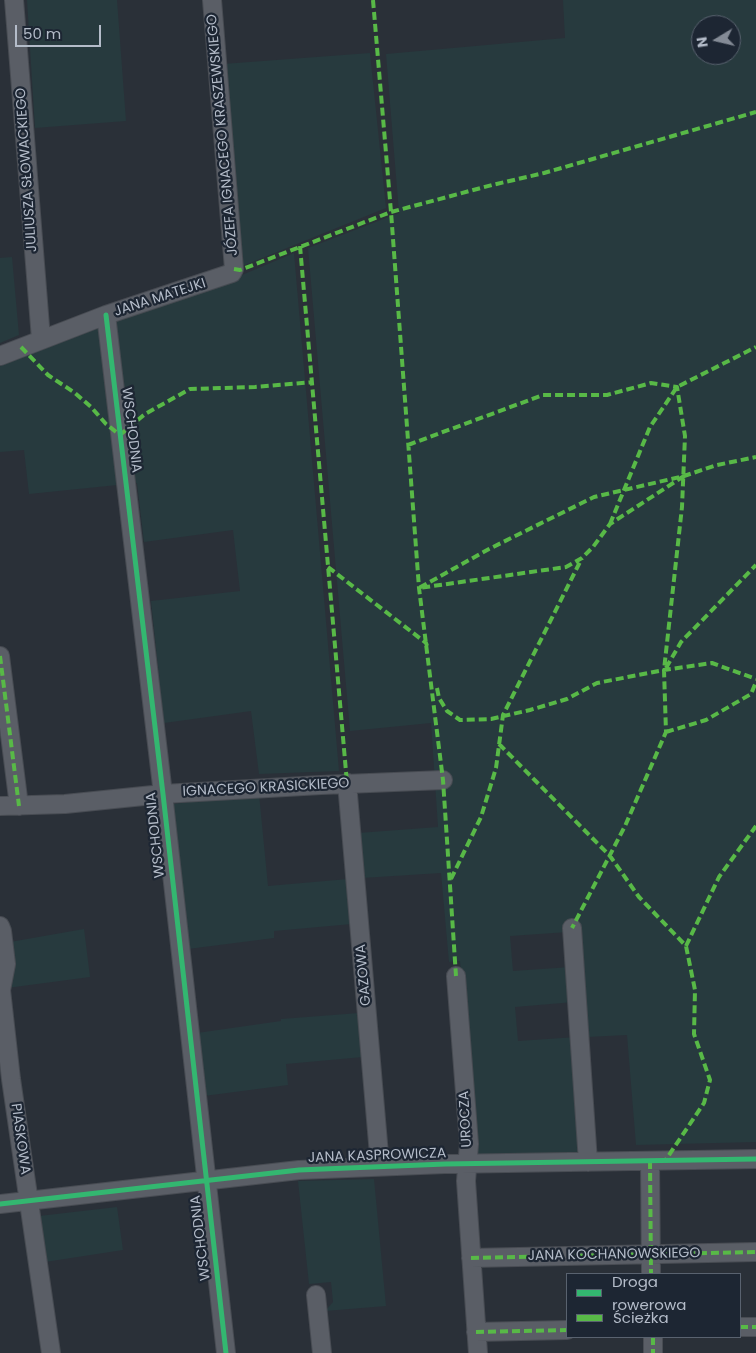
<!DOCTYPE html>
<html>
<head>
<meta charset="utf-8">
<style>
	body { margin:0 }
	#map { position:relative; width:756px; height:1353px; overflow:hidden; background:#2a3038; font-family:Poppins,sans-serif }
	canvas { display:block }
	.legend { position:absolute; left:566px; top:1273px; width:175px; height:65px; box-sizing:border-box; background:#1d2633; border:1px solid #59626f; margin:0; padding:6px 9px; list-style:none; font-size:15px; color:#b4bcc9 }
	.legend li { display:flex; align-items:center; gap:10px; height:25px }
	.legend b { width:25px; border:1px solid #59626f }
	.north { position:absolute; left:691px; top:15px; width:50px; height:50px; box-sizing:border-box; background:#1d2633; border:1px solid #59626f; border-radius:50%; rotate:261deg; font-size:14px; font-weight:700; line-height:20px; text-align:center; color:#b4bcc9 }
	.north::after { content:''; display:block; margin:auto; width:18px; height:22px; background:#848b96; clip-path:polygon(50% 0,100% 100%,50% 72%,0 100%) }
	.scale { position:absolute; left:15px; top:25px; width:86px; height:22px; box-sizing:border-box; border:2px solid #b4bcc9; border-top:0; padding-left:6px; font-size:15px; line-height:18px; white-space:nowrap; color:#b4bcc9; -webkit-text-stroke:4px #1d2633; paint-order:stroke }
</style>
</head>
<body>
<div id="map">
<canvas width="756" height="1353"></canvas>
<ul class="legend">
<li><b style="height:6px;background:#33b770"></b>Droga rowerowa</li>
<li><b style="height:6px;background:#58b947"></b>Ścieżka</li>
</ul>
<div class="north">N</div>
<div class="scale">50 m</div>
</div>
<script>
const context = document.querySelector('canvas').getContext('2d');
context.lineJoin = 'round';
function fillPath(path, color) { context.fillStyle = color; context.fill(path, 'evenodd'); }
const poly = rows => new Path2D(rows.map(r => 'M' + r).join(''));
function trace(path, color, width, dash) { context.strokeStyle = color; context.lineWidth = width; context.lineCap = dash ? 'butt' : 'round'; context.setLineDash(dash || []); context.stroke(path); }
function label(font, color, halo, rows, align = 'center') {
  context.font = font + ' Poppins,sans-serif'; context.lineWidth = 4.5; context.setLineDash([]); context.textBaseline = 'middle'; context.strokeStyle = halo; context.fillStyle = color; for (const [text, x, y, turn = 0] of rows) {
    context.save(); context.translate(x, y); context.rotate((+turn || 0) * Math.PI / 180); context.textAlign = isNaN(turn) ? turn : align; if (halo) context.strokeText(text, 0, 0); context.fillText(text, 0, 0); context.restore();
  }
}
const green = poly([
	[27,0,117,0,126,121,35,128],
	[563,0,756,0,756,1142,636,1145,627,1035,587,1037,568,932,510,936,513,971,571,967,574,1002,515,1007,518,1041,577,1037,580,1151,573,1156,477,1156,460,961,449,962,441,873,362,878,358,833,438,827,431,723,350,731,308,248,399,213,386,54,565,38],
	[701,25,731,25,731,55,701,55],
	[370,53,386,208,240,267,223,64],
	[294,253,339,771,259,774,251,711,164,723,151,601,240,591,233,530,144,542,137,483,29,494,24,450,0,452,0,366,43,348,242,275],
	[12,257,19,335,0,343,0,258],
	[259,794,268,886,348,879,352,924,274,931,274,938,188,949,173,804],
	[84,929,90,977,7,988,10,942],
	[359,1013,363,1057,286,1064,288,1085,204,1096,197,1033,281,1021,281,1019],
	[374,1179,386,1306,325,1311,333,1302,331,1282,309,1284,298,1181],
	[117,1207,123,1250,45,1262,39,1216]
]);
const minor = poly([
	[14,0,41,339],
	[106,315,163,794,226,1353],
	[0,356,106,315,232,273,234,269,212,0],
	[0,656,19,806],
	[347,783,380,1166],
	[0,806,65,804,163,794,321,785,443,780],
	[0,926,2,931,6,964,1,990,11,1079,51,1353],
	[572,928,588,1162],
	[456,976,469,1144,466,1181,478,1353],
	[650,1161,651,1274],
	[0,1204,299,1170,445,1164,756,1159],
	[471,1258,756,1252],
	[316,1295,322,1353],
	[740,1327,756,1327],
	[476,1332,567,1330],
	[653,1337,653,1353]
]);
const quiet = poly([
	[373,0,391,212,419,588,443,780,456,976],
	[300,246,347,783],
	[234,269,240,270,391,212,492,185,544,173,756,112],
	[21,347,48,375,75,393,91,407,106,424,120,435,145,414,190,389,255,387,313,382],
	[408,445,543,395,607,395,651,383,677,387,685,436,682,507,664,670,666,732,625,826,572,928],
	[684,476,610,524,593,547,582,558,566,567,419,588,489,549,594,497,684,476,717,465,756,457],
	[610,524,650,427,677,387,756,347],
	[328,567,426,643,427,646],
	[0,656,19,806],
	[666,668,681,642,756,565],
	[437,688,439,698,447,711,460,720,491,719,530,710,567,699,597,683,664,670,712,663,756,679],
	[666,732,706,720,751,694,756,682],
	[499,744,610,856,639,897,686,946,695,990,694,1034,710,1080,704,1103,665,1161],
	[451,879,481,817,496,768,503,715,582,558],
	[686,946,719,877,756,826],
	[650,1161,651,1274],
	[471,1258,756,1252],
	[740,1327,756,1327],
	[476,1332,567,1330],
	[653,1337,653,1353]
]);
const cycleway = poly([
	[106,315,163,794,226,1353],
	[0,1204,299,1170,445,1164,756,1159]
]);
const streetNames = [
	["JÓZEFA IGNACEGO KRASZEWSKIEGO",223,135,-95],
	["JULIUSZA SŁOWACKIEGO",27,170,-94],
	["JANA MATEJKI",160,298,-18],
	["WSCHODNIA",131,430,83],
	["IGNACEGO KRASICKIEGO",266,788,-3],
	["WSCHODNIA",156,835,-96],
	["GAZOWA",364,975,-95],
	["UROCZA",466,1119,-93],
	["PIASKOWA",20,1139,82],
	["JANA KASPROWICZA",377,1156,-2],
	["WSCHODNIA",201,1238,-97],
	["JANA KOCHANOWSKIEGO",614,1255,-1]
];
fillPath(green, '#273a3e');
trace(minor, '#484c53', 20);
trace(minor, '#5a5e66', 18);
trace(quiet, '#58b947', 4, [8, 4]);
trace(cycleway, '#33b770', 5);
label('14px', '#b4bcc9', '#1d2633', streetNames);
</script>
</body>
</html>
